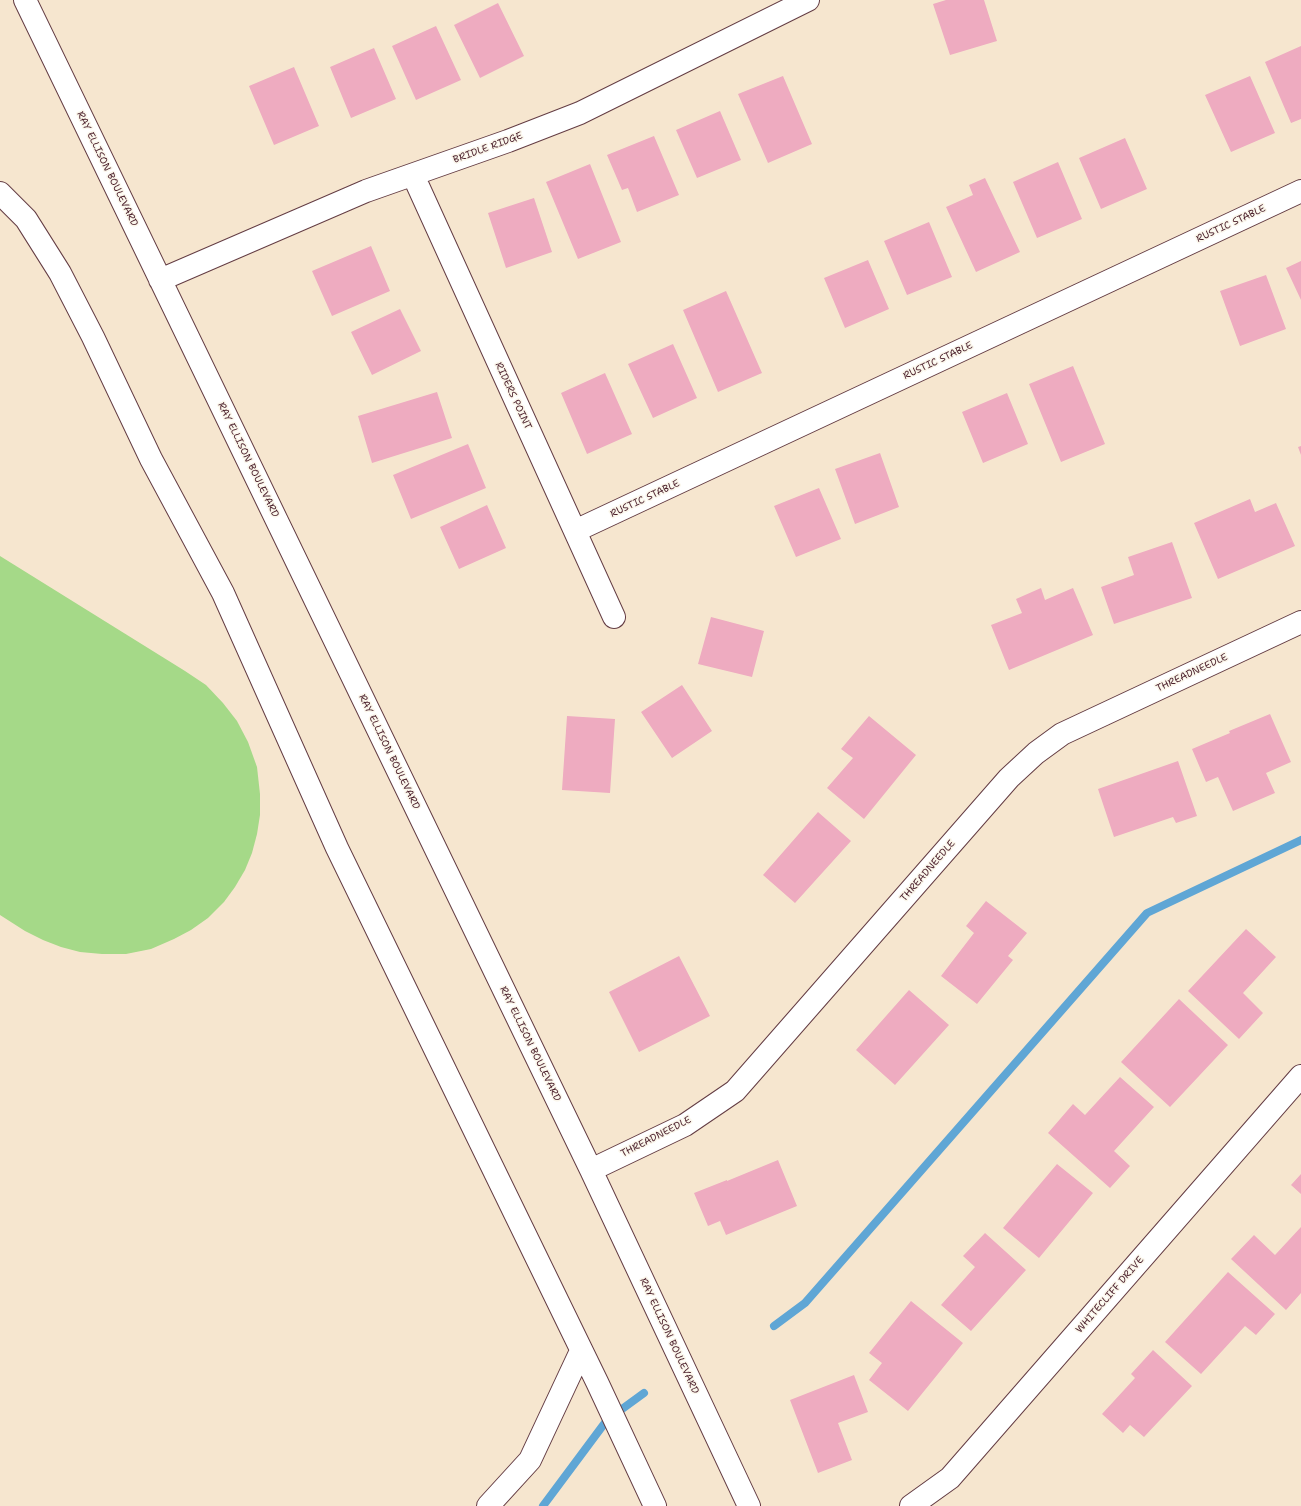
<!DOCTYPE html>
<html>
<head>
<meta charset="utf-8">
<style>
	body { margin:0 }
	canvas { display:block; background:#f6e6cf }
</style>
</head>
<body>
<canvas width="1301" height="1506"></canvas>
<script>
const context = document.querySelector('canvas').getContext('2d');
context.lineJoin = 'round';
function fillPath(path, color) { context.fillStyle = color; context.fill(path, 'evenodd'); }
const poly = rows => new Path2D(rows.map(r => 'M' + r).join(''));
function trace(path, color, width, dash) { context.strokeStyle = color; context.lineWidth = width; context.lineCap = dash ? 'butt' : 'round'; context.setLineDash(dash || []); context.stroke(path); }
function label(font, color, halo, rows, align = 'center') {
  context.font = font + ' "Shantell Sans",sans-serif'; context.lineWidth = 3; context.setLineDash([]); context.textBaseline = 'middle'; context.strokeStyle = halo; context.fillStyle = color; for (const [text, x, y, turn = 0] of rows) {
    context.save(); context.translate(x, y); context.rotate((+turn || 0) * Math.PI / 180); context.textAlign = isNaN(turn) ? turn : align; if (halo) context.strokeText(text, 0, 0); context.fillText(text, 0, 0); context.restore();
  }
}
const green = poly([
	[0,556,185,671,206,685,223,703,237,721,248,742,257,767,260,794,260,815,257,834,252,853,245,870,235,887,224,902,208,918,191,930,174,939,151,949,126,954,102,954,80,952,61,947,43,940,25,931,0,915]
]);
const stream = poly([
	[774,1326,805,1303,1147,913,1301,840],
	[543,1506,607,1420,644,1393]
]);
const building = poly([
	[946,0,984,0,997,41,950,55,933,4],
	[498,3,524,56,480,78,454,25],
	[436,26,461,80,416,100,392,46],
	[1301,46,1301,119,1291,123,1265,62],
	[374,48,396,99,351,118,330,67],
	[294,67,319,126,274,145,249,86],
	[783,76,812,144,768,163,738,94],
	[1250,76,1275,133,1231,152,1205,95],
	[720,111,741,160,697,178,676,130],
	[654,136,679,195,637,212,628,188,622,190,607,155],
	[1125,138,1147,189,1101,209,1079,158],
	[1058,162,1082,219,1037,238,1013,182],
	[590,164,621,242,578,259,546,182],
	[985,178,1020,252,976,272,946,207,973,195,969,185],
	[534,198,552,252,506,268,488,213],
	[929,222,952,277,907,295,884,241],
	[371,246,390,291,332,316,312,271],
	[868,260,889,309,845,328,824,278],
	[1301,261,1301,300,1286,268],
	[1266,275,1286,329,1240,346,1220,291],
	[726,291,762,373,718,392,683,310],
	[400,309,421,351,372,375,351,332],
	[673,344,697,398,653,418,628,364],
	[1073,366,1105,444,1061,462,1029,384],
	[605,373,632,434,587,454,561,393],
	[437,392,452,438,372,463,358,416],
	[1007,393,1028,444,983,463,962,412],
	[468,444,486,488,411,519,393,475],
	[1301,446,1301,455,1298,447],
	[880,453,899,507,855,524,835,469],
	[819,488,841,539,796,557,774,506],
	[1250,499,1255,512,1276,503,1295,546,1218,579,1194,523],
	[487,505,506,548,459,569,440,527],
	[1172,542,1192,598,1114,624,1101,587,1134,575,1128,557],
	[1041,588,1045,600,1073,588,1093,635,1009,670,991,625,1022,613,1016,599],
	[711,617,764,631,752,677,698,664],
	[682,685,712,731,672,758,641,712],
	[1270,714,1291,762,1266,773,1275,793,1233,811,1218,777,1206,782,1192,749,1230,733,1229,731],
	[567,716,615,719,610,793,562,790],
	[869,716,916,755,864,819,827,788,853,758,841,749],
	[1178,761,1197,816,1176,823,1173,817,1114,837,1098,789],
	[818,812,851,841,795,903,763,875],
	[986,901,1027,933,1008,956,1013,960,977,1004,941,976,974,933,966,926],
	[1246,929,1276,957,1243,993,1263,1013,1239,1039,1188,991],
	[679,956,710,1016,639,1052,609,992],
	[909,990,949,1025,895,1085,856,1050],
	[1179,999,1228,1045,1170,1107,1121,1062],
	[1120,1077,1154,1107,1114,1151,1130,1166,1110,1188,1048,1133,1073,1104,1085,1115],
	[778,1160,797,1206,726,1235,720,1221,708,1226,694,1193,727,1180,727,1181],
	[1057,1164,1093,1193,1039,1258,1003,1228],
	[1301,1174,1301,1194,1291,1185],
	[1301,1227,1301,1293,1286,1310,1231,1259,1254,1235,1275,1255],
	[985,1233,1026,1270,971,1331,941,1305,975,1267,963,1256],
	[1228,1272,1275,1314,1256,1335,1245,1326,1201,1374,1165,1342],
	[911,1301,963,1343,908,1411,869,1380,882,1363,869,1353],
	[1153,1350,1192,1386,1144,1437,1130,1425,1123,1433,1102,1414,1135,1378,1131,1374],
	[854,1375,868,1412,838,1423,852,1460,818,1473,790,1400]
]);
const minor = poly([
	[25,0,591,1170,749,1506],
	[413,175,614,617],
	[0,193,26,219,60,273,93,337,151,459,223,593,337,848,597,1382,655,1506],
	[160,280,366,191,508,141,580,113,808,0],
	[575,531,1301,191],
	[591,1170,685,1125,735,1091,1009,778,1036,753,1062,734,1301,622],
	[488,1506,530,1460,581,1351],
	[911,1506,950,1478,1301,1076]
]);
const streetNames = [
	["BRIDLE RIDGE",488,148,-20],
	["RAY ELLISON BOULEVARD",107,169,64],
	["RUSTIC STABLE",1231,224,-25],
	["RUSTIC STABLE",938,361,-25],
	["RIDERS POINT",513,396,65],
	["RAY ELLISON BOULEVARD",248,460,64],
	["RUSTIC STABLE",645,499,-25],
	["THREADNEEDLE",1192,673,-25],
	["RAY ELLISON BOULEVARD",389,752,64],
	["THREADNEEDLE",928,871,-49],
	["RAY ELLISON BOULEVARD",530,1044,64],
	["THREADNEEDLE",656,1137,-27],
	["WHITECLIFF DRIVE",1110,1295,-49],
	["RAY ELLISON BOULEVARD",669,1336,65]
];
fillPath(green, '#a5d988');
trace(stream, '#5fa6d5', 8);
fillPath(building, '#eeabc0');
trace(minor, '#643d44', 24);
trace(minor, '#fff', 22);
label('10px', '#4a1f2b', '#fbf7ec', streetNames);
</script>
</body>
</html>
